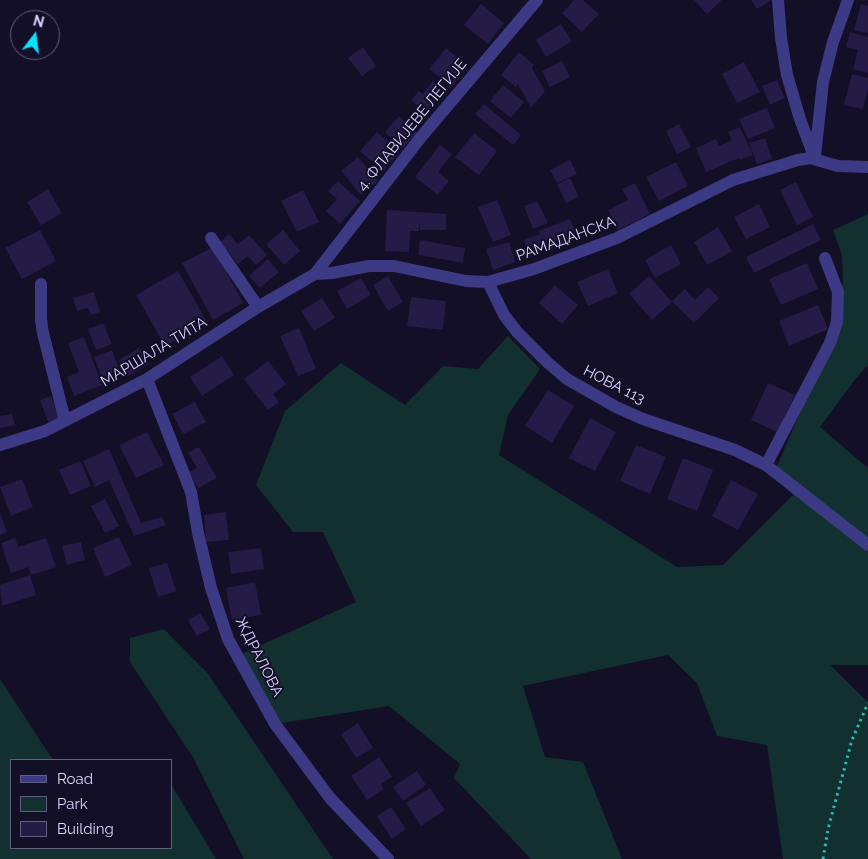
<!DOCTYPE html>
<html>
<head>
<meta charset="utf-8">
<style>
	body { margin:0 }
	#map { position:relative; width:868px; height:859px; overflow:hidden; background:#130f26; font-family:Raleway,sans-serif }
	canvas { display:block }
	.legend { position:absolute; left:10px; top:759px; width:162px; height:90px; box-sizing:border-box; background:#130f26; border:1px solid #625e7d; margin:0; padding:6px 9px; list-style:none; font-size:15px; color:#d9d4ff }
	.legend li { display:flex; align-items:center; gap:10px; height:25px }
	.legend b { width:25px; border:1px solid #625e7d }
	.north { position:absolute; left:10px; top:10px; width:50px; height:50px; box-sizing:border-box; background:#130f26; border:1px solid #625e7d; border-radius:50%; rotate:15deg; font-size:14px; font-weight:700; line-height:20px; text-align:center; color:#d9d4ff }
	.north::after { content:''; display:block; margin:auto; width:18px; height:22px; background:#00e5ff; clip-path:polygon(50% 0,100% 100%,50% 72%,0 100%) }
</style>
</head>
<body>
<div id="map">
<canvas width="868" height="859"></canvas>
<ul class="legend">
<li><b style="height:6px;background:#3d3a85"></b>Road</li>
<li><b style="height:14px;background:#12302f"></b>Park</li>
<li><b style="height:14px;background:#241b47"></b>Building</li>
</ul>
<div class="north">N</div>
</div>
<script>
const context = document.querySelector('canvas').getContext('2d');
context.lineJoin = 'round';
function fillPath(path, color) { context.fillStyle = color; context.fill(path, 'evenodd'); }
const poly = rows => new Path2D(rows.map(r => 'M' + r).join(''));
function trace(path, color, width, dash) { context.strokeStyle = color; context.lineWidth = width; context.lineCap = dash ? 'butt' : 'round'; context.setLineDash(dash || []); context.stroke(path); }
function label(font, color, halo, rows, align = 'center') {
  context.font = font + ' Raleway,sans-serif'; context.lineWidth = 4; context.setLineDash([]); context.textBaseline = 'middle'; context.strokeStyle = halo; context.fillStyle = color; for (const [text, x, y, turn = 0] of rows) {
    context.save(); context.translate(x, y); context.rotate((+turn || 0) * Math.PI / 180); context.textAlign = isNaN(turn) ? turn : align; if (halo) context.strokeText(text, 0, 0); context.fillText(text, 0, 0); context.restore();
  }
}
const green = poly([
	[868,214,868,365,857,377,820,427,868,468,868,665,830,665,868,702,868,859,783,859,767,745,717,736,697,683,668,655,523,686,545,757,583,762,622,859,531,859,454,778,460,764,389,706,275,724,237,656,356,602,323,532,293,532,256,485,285,411,341,363,405,405,443,366,478,369,508,336,540,369,508,415,499,455,677,567,723,565,798,490,775,471,830,343,843,283,842,255,833,230],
	[164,629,208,674,333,859,244,859,194,759,130,662,130,638],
	[0,679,53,760,11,760,11,848,171,848,171,784,216,859,0,859]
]);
const building = poly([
	[574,0,583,0,599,14,582,32,562,13],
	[694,0,722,0,707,14],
	[751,0,772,0,757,9],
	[481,4,504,23,488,44,464,25],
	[861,4,868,6,868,33,854,30],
	[561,24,572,41,546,57,536,40],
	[850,32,868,37,868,73,853,69,858,50,846,47],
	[363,47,376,66,362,76,348,58],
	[446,48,468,66,452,87,429,69],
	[519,52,534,65,532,68,545,91,531,108,518,84,516,87,501,75],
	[562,61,570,77,550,87,542,71],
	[744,62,760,92,737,103,722,74],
	[852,74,868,78,868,88,863,109,844,105],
	[777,80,785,98,770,105,762,86],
	[433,81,445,91,427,113,411,100,419,91,423,94],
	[503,85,524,102,511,118,490,101],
	[484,104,521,135,513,145,475,114],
	[767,108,775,128,748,139,739,119],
	[399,116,417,133,402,149,385,132],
	[679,124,691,147,677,154,666,131],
	[740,127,753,155,740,160,739,158,706,172,696,148,716,139,719,146,732,140,728,132],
	[377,132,400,152,383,171,360,151],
	[474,133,497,151,479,175,455,157],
	[765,138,772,159,757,164,749,143],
	[440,145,452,154,438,172,449,181,438,195,415,177],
	[358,157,378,181,361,195,341,171],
	[570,160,577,174,557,183,550,170],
	[676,162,688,186,659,201,646,177],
	[570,178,579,197,566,203,557,184],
	[338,181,360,201,340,224,326,211,337,199,328,191],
	[796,182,813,217,797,225,780,190],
	[635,183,650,214,618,230,608,210,628,200,622,189],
	[48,189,62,213,41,225,27,202],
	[303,190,319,222,297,232,281,201],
	[497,200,511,235,493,242,478,207],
	[537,201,548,223,533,229,524,206],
	[759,204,770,227,746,239,734,217],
	[387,210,446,214,446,230,420,230,420,217,419,231,410,231,409,252,385,251],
	[570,219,578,238,530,257,524,240,540,234,539,231],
	[813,224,821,240,754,273,746,257],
	[718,227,732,251,707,265,694,242],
	[40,230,56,261,22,279,5,248],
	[283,230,300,251,284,265,266,244],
	[229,234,238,244,249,235,267,255,256,265,248,256,238,264,220,242],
	[420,240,465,248,463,263,418,255],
	[509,242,515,262,493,270,486,249],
	[671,245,681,264,655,278,645,260],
	[213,247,243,303,213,320,182,263],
	[268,259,279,272,260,288,249,276],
	[807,263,818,289,781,305,769,279],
	[608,269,618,293,588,306,577,282],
	[178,271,207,322,165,346,136,295],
	[388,276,403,302,388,311,373,285],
	[649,276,672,302,652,320,629,294],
	[361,278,371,295,347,309,337,291],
	[555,285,578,305,562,324,539,303],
	[708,287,719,298,694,323,672,301,685,289,695,300],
	[94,292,100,312,91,315,88,308,77,311,73,298],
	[411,297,446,301,443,330,407,326],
	[322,298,335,318,314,331,301,311],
	[818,305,828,329,789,346,779,321],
	[103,323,112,344,96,350,88,329],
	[299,328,316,369,298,376,280,336],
	[84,337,102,385,74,396,67,377,79,372,68,343],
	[139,348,149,364,128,376,119,360],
	[112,350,121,375,103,381,94,357],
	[222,356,234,375,202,396,190,377],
	[268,361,286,384,273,394,279,402,268,410,244,379],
	[768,383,795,395,777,432,751,420],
	[548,390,574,406,552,443,525,426],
	[51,396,59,418,48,422,40,400],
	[195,402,206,422,183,434,172,414],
	[12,414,15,425,0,428,0,416],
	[590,418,616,432,595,471,569,458],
	[147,432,164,465,136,478,119,445],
	[636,445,666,457,650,494,620,481],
	[199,447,217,478,198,488,189,472,197,468,188,453],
	[109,449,141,523,162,517,166,525,134,536,109,480,95,487,83,461],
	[683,458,713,470,697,511,667,499],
	[80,461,91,486,70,495,59,470],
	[22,479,33,507,11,516,0,487],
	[731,480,758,494,738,530,712,516],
	[105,499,119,526,105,533,91,506],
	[226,512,229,540,206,542,204,515],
	[0,513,7,532,0,535],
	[119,537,132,565,105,577,93,548],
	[15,538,18,547,46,538,56,567,31,575,28,567,11,573,1,543],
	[81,542,85,560,67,565,62,546],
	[261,548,264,569,231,574,228,552],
	[167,563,176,591,158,597,149,568],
	[30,575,36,595,2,606,0,585],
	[255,582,261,615,232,620,226,588],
	[200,613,210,629,197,636,188,620],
	[358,723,373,748,356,758,341,734],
	[379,757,392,777,381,784,384,789,367,800,351,776],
	[417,771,426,785,403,801,393,787],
	[430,788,445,810,421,826,406,803],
	[391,807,406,829,392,839,377,816]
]);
const path = poly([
	[823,859,828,829,852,740,868,703]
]);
const minor = poly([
	[778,0,781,38,787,75,800,119,815,159],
	[815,156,823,82,833,42,848,0],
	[211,238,258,307],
	[315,274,332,273,369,266,394,266,466,281,488,282,534,269,617,238,733,180,798,160,810,158,838,166,868,167],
	[488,282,504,315,518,333,547,362,567,379,616,407,643,419,735,450,766,465,868,545],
	[41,284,41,320,43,333,65,421],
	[147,379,191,492,198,533,211,588,228,639,275,724,330,798,388,859],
	[0,445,45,431,147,379,258,307,315,274,421,137,537,0],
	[766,465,830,343,837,322,838,292,825,258]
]);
const streetNames = [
	["4. ФЛАВИЈЕВЕ ЛЕГИЈЕ",412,125,-51],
	["РАМАДАНСКА",566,239,-20],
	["МАРШАЛА ТИТА",154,352,-31],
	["НОВА 113",614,385,27],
	["ЖДРАЛОВА",259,657,63]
];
fillPath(green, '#12302f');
fillPath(building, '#241b47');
trace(path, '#2fb8b0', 3, [2.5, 4]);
trace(minor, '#3d3a85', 12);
label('15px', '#d9d4ff', '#130f26', streetNames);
</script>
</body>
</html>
